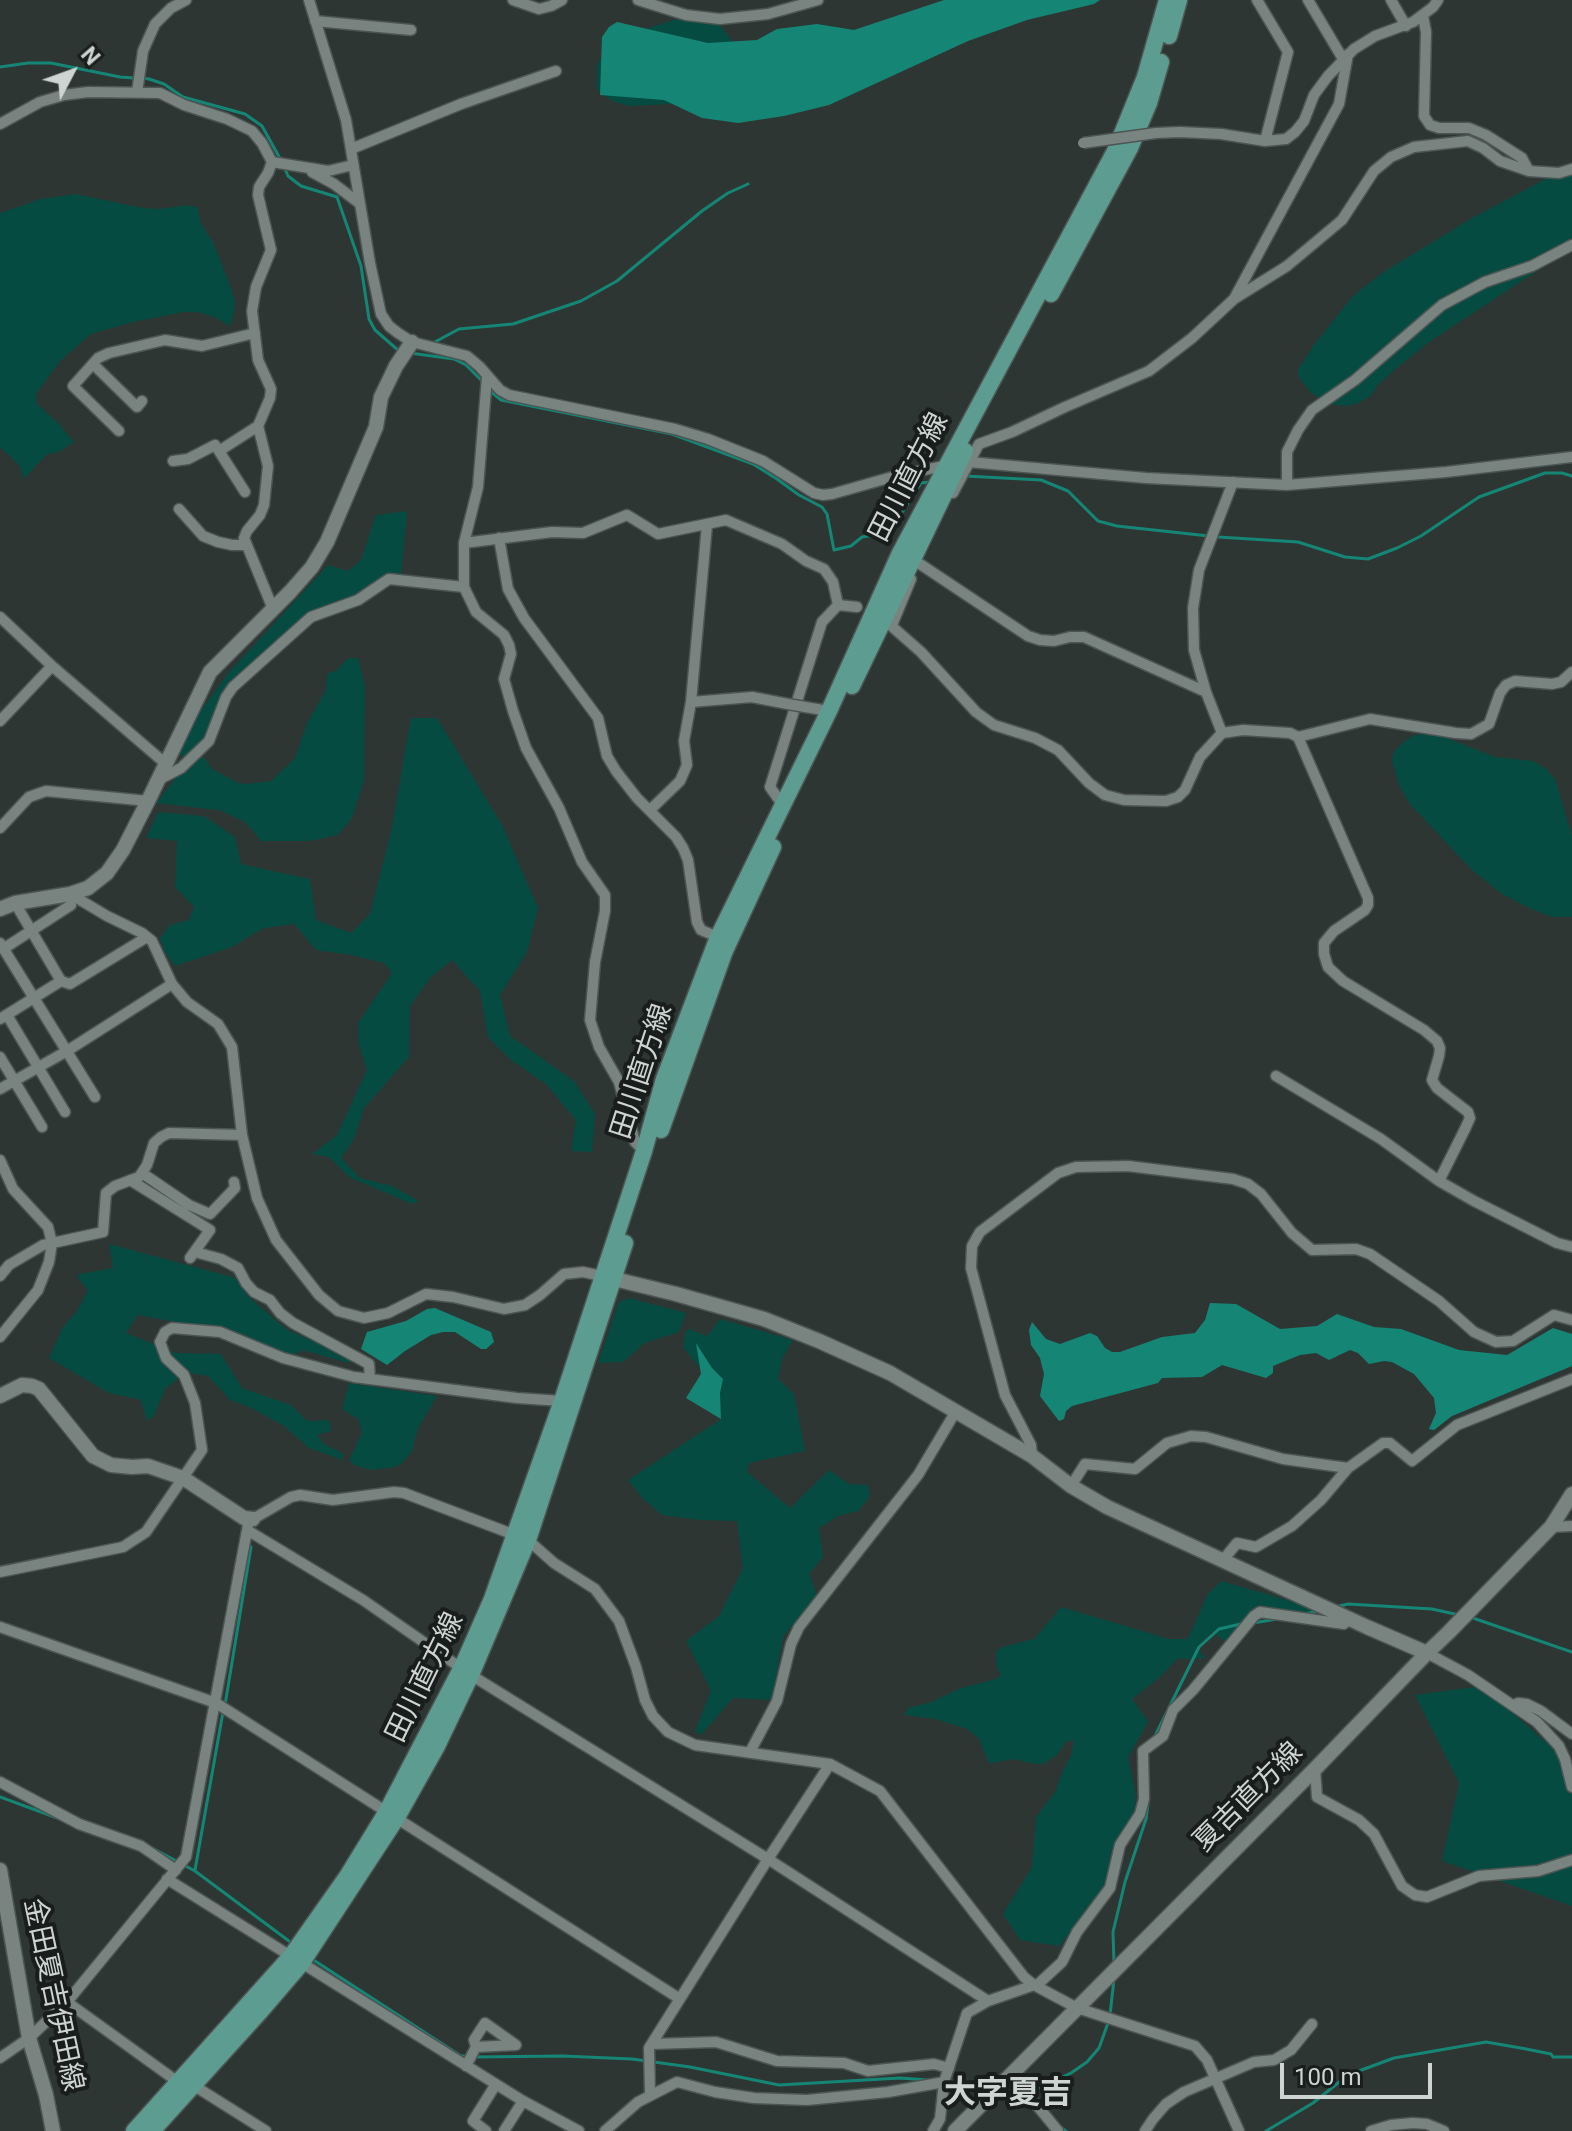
<!DOCTYPE html>
<html>
<head>
<meta charset="utf-8">
<style>
	body { margin:0 }
	#map { position:relative; width:1572px; height:2131px; overflow:hidden; background:#2e3634; font-family:Roboto,sans-serif }
	canvas { display:block }
	.north { position:absolute; left:32px; top:32px; width:80px; height:80px; -webkit-text-stroke:6px #191d1c; paint-order:stroke; rotate:49deg; font-size:22px; font-weight:700; line-height:32px; text-align:center; color:#ced4d2 }
	.north::after { content:''; display:block; margin:auto; width:28px; height:36px; background:#ced4d2; clip-path:polygon(50% 0,100% 100%,50% 72%,0 100%) }
	.scale { position:absolute; left:1280px; top:2063px; width:152px; height:36px; box-sizing:border-box; border:4px solid #ced4d2; border-top:0; padding-left:10px; font-size:24px; line-height:28px; white-space:nowrap; color:#ced4d2; -webkit-text-stroke:6px #191d1c; paint-order:stroke }
</style>
</head>
<body>
<div id="map">
<canvas width="1572" height="2131"></canvas>
<div class="north">N</div>
<div class="scale">100 m</div>
</div>
<script>
const context = document.querySelector('canvas').getContext('2d');
context.lineJoin = 'round';
function fillPath(path, color) { context.fillStyle = color; context.fill(path, 'evenodd'); }
const poly = rows => new Path2D(rows.map(r => 'M' + r).join(''));
function trace(path, color, width, dash) { context.strokeStyle = color; context.lineWidth = width; context.lineCap = dash ? 'butt' : 'round'; context.setLineDash(dash || []); context.stroke(path); }
function label(font, color, halo, rows, align = 'center') {
  context.font = font + ' Roboto,"Noto Sans JP",sans-serif'; context.lineWidth = 8; context.setLineDash([]); context.textBaseline = 'middle'; context.strokeStyle = halo; context.fillStyle = color; for (const [text, x, y, turn = 0] of rows) {
    context.save(); context.translate(x, y); context.rotate((+turn || 0) * Math.PI / 180); context.textAlign = isNaN(turn) ? turn : align; if (halo) context.strokeText(text, 0, 0); context.fillText(text, 0, 0); context.restore();
  }
}
const green = poly([
	[680,18,707,19,719,25,728,35,740,57,707,96,671,104,629,106,612,101,597,90,597,64,602,57,639,31],
	[1572,165,1572,248,1429,342,1394,370,1378,385,1370,396,1357,404,1344,406,1326,403,1310,392,1298,376,1298,370,1313,346,1353,296,1382,273,1472,218],
	[75,194,143,208,159,209,187,205,197,207,201,224,213,242,228,280,235,301,234,312,230,326,214,317,198,312,184,312,133,322,91,334,60,361,36,394,37,404,58,423,74,442,59,452,47,454,24,479,19,465,0,447,0,213,41,199],
	[407,511,401,576,381,578,351,599,308,615,230,685,207,737,184,758,178,752,202,709,229,672,328,565,348,571,361,560,376,515],
	[348,658,358,658,365,686,364,781,352,818,338,835,309,841,261,841,245,822,219,810,156,803,189,762,198,756,205,759,212,769,238,783,245,784,271,781,295,758,307,723,326,690,327,674,337,670],
	[411,718,437,718,502,825,538,908,527,952,500,995,510,1036,574,1081,595,1114,592,1152,571,1151,576,1120,547,1085,511,1060,488,1037,480,991,452,960,430,978,410,1006,409,1057,364,1108,354,1139,341,1158,360,1178,392,1186,419,1201,412,1204,349,1177,329,1157,312,1154,337,1135,367,1070,359,1045,358,1023,392,973,384,963,351,955,316,950,294,924,264,928,232,947,175,966,164,951,160,938,170,925,189,920,194,907,175,887,177,841,146,838,158,812,204,816,235,837,241,864,310,879,316,920,351,933,370,914,391,832],
	[1434,733,1495,757,1533,761,1545,768,1555,779,1572,836,1572,917,1552,917,1529,908,1502,894,1473,871,1409,803,1400,787,1392,762,1393,753,1403,742,1415,735],
	[109,1244,236,1278,248,1296,287,1330,351,1357,349,1363,303,1350,291,1356,239,1334,138,1315,126,1333,176,1353,221,1354,242,1388,291,1405,307,1421,329,1420,331,1431,317,1435,324,1444,344,1454,342,1460,309,1448,284,1426,249,1407,230,1400,208,1376,190,1373,178,1379,166,1388,153,1417,147,1421,141,1401,138,1399,109,1393,49,1358,63,1327,77,1311,88,1290,77,1277,80,1274,113,1268],
	[629,1298,686,1313,679,1332,645,1343,623,1362,598,1363,619,1302],
	[720,1319,793,1340,782,1359,778,1379,794,1394,805,1451,749,1463,747,1472,790,1508,829,1470,849,1484,868,1485,870,1496,858,1511,838,1516,819,1528,823,1557,809,1574,817,1595,783,1637,772,1700,733,1698,701,1735,695,1731,711,1691,686,1641,719,1616,743,1568,737,1521,701,1520,662,1515,643,1499,628,1480,721,1419,720,1393,723,1379,712,1368,697,1346,700,1368,683,1347,685,1332,689,1329,707,1336],
	[349,1383,437,1396,418,1428,412,1451,402,1463,396,1467,372,1470,356,1466,349,1460,362,1433,358,1418,354,1417,342,1409],
	[1221,1581,1312,1607,1316,1618,1258,1605,1226,1642,1212,1632,1196,1648,1206,1658,1177,1659,1159,1678,1132,1699,1148,1721,1128,1758,1136,1795,1134,1816,1111,1850,1106,1887,1059,1946,1020,1940,1003,1914,1032,1867,1036,1817,1055,1792,1063,1770,1071,1755,1074,1740,1066,1742,1057,1755,1043,1764,1036,1764,1012,1759,989,1764,979,1739,967,1729,935,1719,904,1715,908,1708,931,1702,961,1688,996,1679,1001,1675,997,1667,996,1652,1002,1647,1034,1639,1061,1607,1169,1639,1188,1639,1207,1595],
	[1482,1686,1572,1765,1572,1906,1442,1861,1459,1783,1415,1695]
]);
const water = poly([
	[944,0,1100,0,1094,4,1027,20,968,41,829,105,784,116,738,123,702,118,664,100,600,95,602,37,609,27,617,22,708,43,757,40,777,29,817,24,854,30],
	[1210,1303,1236,1304,1280,1329,1317,1326,1337,1314,1374,1327,1401,1329,1459,1350,1507,1355,1553,1328,1572,1334,1572,1366,1452,1416,1434,1430,1429,1429,1436,1413,1434,1398,1414,1374,1392,1362,1384,1361,1369,1364,1358,1353,1350,1350,1329,1360,1316,1353,1300,1355,1273,1366,1273,1373,1266,1378,1222,1365,1202,1377,1162,1378,1158,1383,1072,1406,1066,1411,1064,1419,1059,1421,1040,1396,1044,1374,1040,1358,1031,1345,1029,1330,1032,1322,1046,1339,1060,1344,1090,1333,1097,1336,1105,1348,1112,1352,1120,1352,1162,1337,1195,1333,1205,1320],
	[435,1308,491,1332,494,1342,486,1349,481,1349,455,1332,443,1332,431,1335,405,1351,387,1365,361,1349,367,1332,406,1321,427,1309],
	[696,1343,712,1368,723,1379,720,1393,721,1419,686,1398,701,1374]
]);
const stream = poly([
	[0,67,28,63,51,63,120,77,134,78],
	[142,78,149,79,164,84,183,97,245,114,262,126,282,162],
	[285,169,288,176,301,186,337,197,361,266,369,319,375,330,399,351],
	[433,343,459,329,513,324,581,301,617,281,702,211,728,193,748,184],
	[410,353,454,359,466,365,482,381],
	[489,390,501,400,672,434,753,464,777,479,799,495,822,507,827,514,834,550,851,546,862,537,868,536,887,536,921,483,930,482],
	[965,476,1041,480,1068,491,1098,521,1117,526,1218,537,1298,542,1345,557,1368,559,1397,548,1421,536,1479,497,1545,473,1562,473,1572,476],
	[1335,1607,1348,1604,1432,1609,1459,1615],
	[1304,1614,1320,1611],
	[1470,1617,1572,1652],
	[1253,1623,1277,1619],
	[225,1705,251,1547],
	[1154,1738,1199,1647,1219,1629,1245,1623],
	[0,1797,60,1819],
	[154,1849,195,1871,293,1944],
	[195,1870,223,1712],
	[312,1959,461,2056,467,2056],
	[1114,1964,1113,1932,1125,1882,1146,1819,1148,1804],
	[1110,2015,1114,1979],
	[475,2057,563,2056,632,2059,690,2067,779,2085,900,2078,928,2080],
	[948,2081,992,2084],
	[1028,2093,1071,2073,1087,2062,1099,2048,1108,2023],
	[1059,2126,1066,2131],
	[1266,2131,1313,2103,1348,2075,1394,2058,1486,2042,1521,2048,1551,2054,1553,2057,1572,2057]
]);
const street = poly([
	[309,0,346,120,370,263,381,314,389,326,398,333,412,342,467,356,480,367,500,390,509,395,675,429,708,439,763,461,814,493,823,495,832,494,899,475,944,466],
	[513,0,539,9,551,6,562,0],
	[638,0,686,15,720,19,768,14,818,0],
	[1257,0,1288,52,1265,141],
	[1308,0,1343,59],
	[1391,0,1406,26],
	[1423,16,1426,32,1424,116,1430,125,1439,128,1469,128,1486,135,1522,158,1529,171],
	[315,21,411,30],
	[137,92,143,51,155,24,171,8,186,0],
	[0,124,40,102,64,95,88,92,160,93,184,105,227,119,252,131,262,143,272,162,328,171,353,165],
	[1156,133,1180,132,1221,134,1265,141,1286,139,1295,132,1304,121,1314,95,1328,76,1354,49,1375,36,1413,22,1433,7,1438,0],
	[351,149,461,104,556,71],
	[272,162,268,173,259,187,258,195,271,250,256,287,252,311,258,360,271,389,270,398,258,426,268,466,264,505,260,515,247,531,244,538,273,609],
	[312,172,334,184,359,203],
	[1235,297,1339,104,1348,54],
	[93,364,137,407,142,401],
	[487,377,478,487,464,543,464,587,476,612,504,635,509,645,511,654,504,679,513,711,526,748,559,808,582,862,605,895,605,911,595,962,590,1020,599,1047,619,1082,635,1142,644,1151],
	[119,431,73,386,98,358,109,353,165,340,202,346,255,333],
	[173,461,188,459,215,445,219,451],
	[969,462,1146,478,1287,485,1446,472,1572,457],
	[1287,485,1287,452,1298,430,1312,410,1355,380,1442,305,1485,282,1532,266,1572,245],
	[245,492,219,451,258,426],
	[953,493,979,444,1012,432,1065,407,1149,371,1192,338,1234,299,1287,266,1342,220,1374,171,1391,157,1414,147,1468,141,1483,148,1500,161,1529,171,1559,173,1572,169],
	[179,509,203,536,218,542,232,545,247,545],
	[499,538,508,589,524,618,598,718,607,756,616,771,637,798,676,837,683,848,688,860,697,922,701,930,718,937],
	[464,543,552,532,583,533,627,515,658,534,726,520,782,544,806,561,824,569,833,582,838,605,857,607],
	[917,562,1028,636,1040,640,1054,641,1070,637,1084,637,1206,692],
	[0,617,52,666,166,764],
	[888,623,921,652,976,712,994,725,1035,738,1058,750,1089,783,1105,795,1124,800,1166,801,1178,797,1185,790,1200,757,1222,733,1243,730,1290,733,1298,737,1370,719,1456,733,1471,734,1489,724,1500,693,1506,685,1515,681,1552,684,1561,682,1572,672],
	[892,625,911,579],
	[691,702,752,697,788,704],
	[805,707,829,711],
	[0,721,52,666],
	[1222,733,1206,692,1194,650,1193,608,1199,570,1233,482],
	[1298,737,1368,898,1368,905,1365,910,1334,931,1324,943,1324,954,1328,967,1343,981,1424,1030,1437,1041,1440,1048,1439,1056,1432,1080,1437,1088,1468,1112,1470,1118,1465,1129,1439,1181],
	[158,780,181,768,209,741,226,697,233,687,311,617,358,600,389,579,464,587],
	[782,804,770,787,822,622,838,605],
	[650,810,680,781,687,765,684,741,691,702,707,525],
	[0,828,29,797,46,791,148,801],
	[70,894,107,916,142,933,152,941,172,984,187,1002,218,1024,232,1047,242,1135,257,1198,276,1240,319,1295,338,1311,364,1318,388,1313,426,1294,453,1297,504,1309,525,1305,540,1295,564,1274,583,1272,602,1276],
	[15,903,61,981],
	[0,943,95,1097],
	[3,949,71,905],
	[7,1015,65,1112],
	[0,1019,61,981,70,984,147,937],
	[0,1057,42,1127],
	[1276,1076,1381,1139,1439,1181,1474,1201,1557,1243,1572,1247],
	[0,1089,67,1051,172,984],
	[0,1160,13,1189,48,1227,52,1243,49,1262,38,1290,0,1337],
	[142,1173,189,1205,210,1214,235,1188,234,1182],
	[130,1180,210,1230,190,1258],
	[195,1252,221,1259,238,1268,246,1283,254,1292,270,1300,280,1313,293,1323,369,1364,370,1379],
	[0,1276,9,1265,43,1245,103,1232,106,1193,115,1186,139,1177,147,1165,154,1143,161,1137,169,1133,242,1135],
	[1032,1456,1031,1445,1005,1395,971,1268,972,1246,980,1232,1058,1173,1076,1167,1128,1166,1233,1179,1248,1184,1261,1194,1292,1233,1312,1250,1356,1249,1370,1254,1439,1301,1474,1332,1496,1342,1513,1341,1554,1315,1572,1320],
	[1071,1486,1085,1464,1135,1469,1167,1443,1191,1436,1206,1437,1283,1459,1348,1468],
	[253,1519,291,1497,300,1495,333,1500,394,1492,404,1493,528,1540,554,1563,595,1589,619,1621,636,1667,645,1700,653,1716,668,1732,695,1745,830,1764,880,1791,1024,1977,1034,1985,1077,2008,1195,2046,1207,2060,1239,2131],
	[1551,1527,1572,1526],
	[247,1530,363,1600,471,1675,768,1859,988,2001],
	[1223,1560,1237,1543,1256,1547,1292,1526,1321,1500,1348,1468,1383,1443,1390,1443,1412,1461,1457,1425,1572,1379],
	[0,1572,123,1547,146,1532,202,1450,195,1403,184,1375,166,1358,160,1342,165,1332,172,1328,220,1332,283,1358,354,1377,517,1398,562,1401],
	[0,1627,216,1703,680,1999],
	[1427,1653,1468,1675,1537,1722,1559,1746,1565,1759,1572,1787],
	[1514,1705,1518,1703,1527,1704,1541,1711,1572,1734],
	[750,1752,777,1701,791,1644,799,1627,918,1475,956,1411],
	[1315,1769,1317,1797,1359,1820,1374,1834,1402,1886,1415,1895,1427,1897,1479,1876,1538,1871,1572,1860],
	[0,1782,79,1824,141,1846,176,1870],
	[167,1879,523,2101,579,2131],
	[1036,1986,1062,1962,1077,1932,1110,1888,1120,1845,1140,1814,1144,1799,1143,1751,1163,1736,1173,1710,1193,1690,1254,1616,1260,1612,1344,1624,1349,1619],
	[67,2002,178,2082,193,2085,266,2131],
	[652,2044,716,2042,777,2061,844,2063,868,2071,934,2064,949,2068],
	[0,2058,29,2038,67,2002,186,1857,248,1525],
	[466,2066,476,2047,474,2040,485,2023,516,2045,476,2047],
	[1004,2082,1035,2103,1058,2131],
	[650,2094,649,2048,768,1859,830,1764],
	[486,2131,473,2121,496,2084],
	[504,2131,523,2101],
	[605,2131,638,2102,677,2082,715,2092,754,2098,807,2100,888,2092,944,2082],
	[933,2131,940,2119,944,2082,967,2013,988,2001,1034,1985],
	[1145,2131,1153,2119,1166,2104,1184,2092,1254,2062,1274,2060,1291,2050,1312,2024],
	[1371,2131,1391,2125,1413,2123,1427,2124,1444,2131]
]);
const secondary = poly([
	[0,909,15,903,70,894,88,888,107,873,123,850,148,801,210,672,290,592,312,567,327,542,376,427,381,397,396,366,412,342],
	[602,1276,676,1294,764,1319,819,1341,890,1373,1032,1456,1071,1486,1107,1507,1367,1627,1427,1653],
	[0,1396,22,1385,32,1386,39,1389,93,1456,111,1465,132,1467,148,1466,183,1478,244,1518,253,1519],
	[0,1870,29,2038,46,2095,53,2131],
	[955,2131,1315,1769,1427,1653,1449,1632,1551,1527,1572,1494]
]);
const primary = poly([
	[1169,36,1179,0],
	[1051,294,1130,148,1149,103,1161,62],
	[852,686,965,451],
	[661,1130,724,953,773,847],
	[134,2131,291,1956,348,1875,386,1813,462,1667,492,1599,562,1401,644,1151,664,1079,718,937,829,711,900,553,1115,151,1145,77,1167,0],
	[152,2131,259,2013,301,1964,396,1819,437,1746,471,1675,528,1540,625,1243]
]);
const streetBridge = poly([
	[1083,143,1156,133],
	[788,704,805,707]
]);
const streetNames = [
	["田川直方線",910,478,-63],
	["田川直方線",643,1072,-72],
	["田川直方線",426,1678,-64],
	["夏吉直方線",1249,1798,-45],
	["金田夏吉伊田線",52,1995,78]
];
const quarterNames = [
	["大字夏吉",1008,2095]
];
fillPath(green, '#064b41');
fillPath(water, '#158676');
trace(stream, '#158676', 3);
trace(street, '#4d5553', 13);
trace(secondary, '#4d5553', 17);
trace(primary, '#4d5553', 19);
trace(street, '#798380', 10);
trace(secondary, '#798380', 14);
trace(primary, '#5d9d91', 16);
trace(streetBridge, '#4d5553', 13, []);
trace(streetBridge, '#798380', 10);
label('28px', '#ced4d2', '#191d1c', streetNames);
label('bold 32px', '#ced4d2', '#191d1c', quarterNames);
</script>
</body>
</html>
